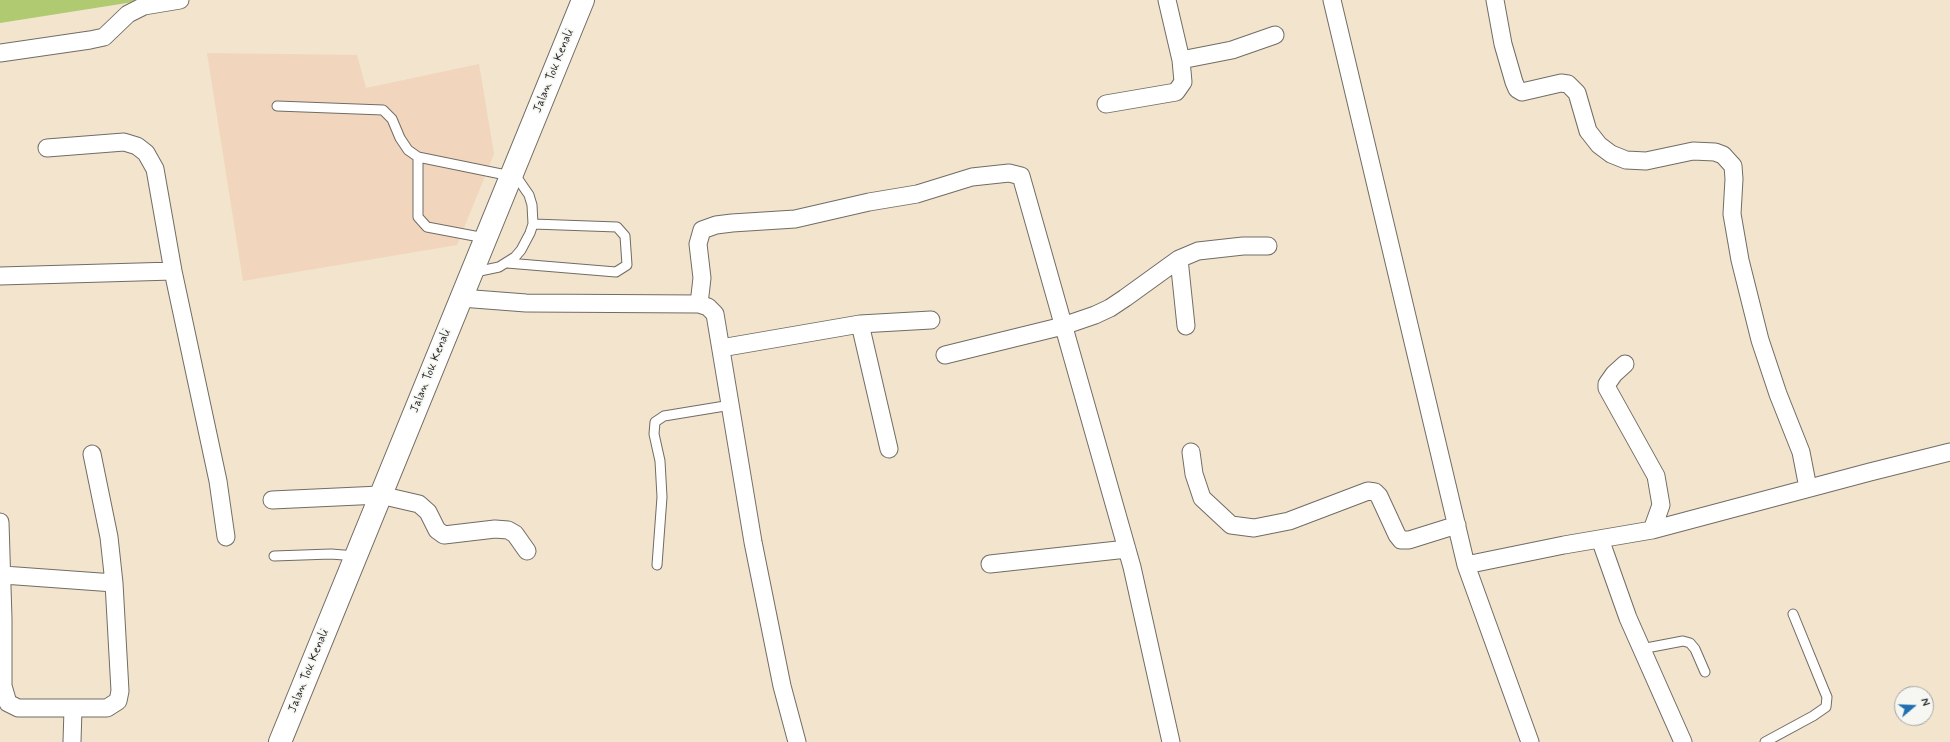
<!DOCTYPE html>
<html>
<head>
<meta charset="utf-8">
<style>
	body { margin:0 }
	#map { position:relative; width:1950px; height:742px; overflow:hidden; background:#f3e4cd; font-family:Mynerve,sans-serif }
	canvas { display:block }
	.north { position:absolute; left:1894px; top:686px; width:40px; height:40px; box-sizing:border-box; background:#f6f6f2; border:1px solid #a5a5a2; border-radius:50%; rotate:71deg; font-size:11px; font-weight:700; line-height:16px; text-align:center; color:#2b2b2b }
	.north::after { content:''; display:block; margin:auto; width:14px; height:18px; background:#1f6fb2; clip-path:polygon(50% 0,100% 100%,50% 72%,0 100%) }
</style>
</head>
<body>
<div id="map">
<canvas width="1950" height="742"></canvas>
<div class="north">N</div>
</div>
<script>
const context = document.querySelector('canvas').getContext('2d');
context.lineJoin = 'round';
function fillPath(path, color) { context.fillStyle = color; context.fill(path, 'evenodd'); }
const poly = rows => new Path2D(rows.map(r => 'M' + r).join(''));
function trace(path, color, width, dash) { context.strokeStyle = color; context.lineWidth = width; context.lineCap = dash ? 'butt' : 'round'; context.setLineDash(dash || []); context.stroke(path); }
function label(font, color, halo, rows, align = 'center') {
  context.font = font + ' Mynerve,sans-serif'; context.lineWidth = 3.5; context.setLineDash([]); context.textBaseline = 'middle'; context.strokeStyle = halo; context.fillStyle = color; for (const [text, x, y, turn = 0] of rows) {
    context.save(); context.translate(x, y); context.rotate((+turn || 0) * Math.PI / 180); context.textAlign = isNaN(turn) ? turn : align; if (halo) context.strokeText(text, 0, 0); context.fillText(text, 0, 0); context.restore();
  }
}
const built = poly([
	[207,53,357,55,366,88,479,64,494,154,457,245,243,281]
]);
const green = poly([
	[0,0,146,0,0,23]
]);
const lane = poly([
	[277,106,383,110,392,119,400,138,408,150,418,157],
	[507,263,616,272,627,265,625,236,617,227,533,224],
	[473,268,480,271,499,267,515,257,521,250,530,233,533,224,532,205,529,195,518,179,511,176,418,157,418,217,427,227,485,238],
	[274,556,331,554,356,556],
	[657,565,662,497,660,461,654,434,655,422,664,416,731,405],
	[1641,649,1683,641,1690,643,1695,649,1705,672],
	[1765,742,1813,716,1826,707,1827,697,1824,690,1793,614]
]);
const street = poly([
	[1167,0,1181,60,1232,50,1275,35],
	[1332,0,1466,565,1530,742],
	[1495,0,1503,44,1514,82,1517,89,1522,92,1561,83,1568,84,1577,93,1588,131,1599,145,1611,154,1626,160,1646,161,1693,151,1715,152,1723,155,1733,166,1734,179,1732,214,1740,260,1760,340,1778,394,1801,452,1808,488],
	[0,53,90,40,104,37,128,14,144,6,180,0],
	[1106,104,1176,92,1183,82,1181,60],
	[47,148,124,142,137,146,146,153,155,169,173,271,218,481,226,537],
	[1179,259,1186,326],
	[0,276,173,271],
	[461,298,526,303,699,304,708,307,715,314,753,542,782,686,797,742],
	[699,304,702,278,698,244,702,230,716,225,732,223,795,219,869,202,917,194,972,177,1009,173,1021,176,1132,567,1171,742],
	[860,324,889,449],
	[721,348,860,324,931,320],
	[945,355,1063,326,1095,315,1110,308,1125,298,1179,259,1198,251,1243,246,1268,246],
	[1625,364,1614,374,1607,384,1607,388,1656,476,1661,505,1652,530],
	[1191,452,1194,474,1202,498,1231,525,1254,528,1289,521,1368,491,1375,492,1379,496,1397,535,1401,540,1409,540,1457,525],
	[272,500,380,495,419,504,428,512,437,530,444,535,495,529,508,530,515,534,527,551],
	[0,522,3,619,3,686,8,703,18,708,107,708,118,701,120,691,114,583,109,537,92,454],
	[1600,539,1628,618,1683,742],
	[990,564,1127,549],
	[1466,565,1564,545,1652,530,1870,472,1950,452],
	[3,575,114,583],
	[72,742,73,709]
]);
const primary = poly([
	[280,742,583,0]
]);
const streetNames = [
	["Jalan Tok Kenali",554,71,-68],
	["Jalan Tok Kenali",431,371,-68],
	["Jalan Tok Kenali",309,671,-68]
];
fillPath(built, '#f1d5bd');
fillPath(green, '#afca70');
trace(lane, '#716c64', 11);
trace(street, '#716c64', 19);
trace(primary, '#716c64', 24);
trace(lane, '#fff', 9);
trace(street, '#fff', 17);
trace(primary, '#fff', 22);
label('12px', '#2b2b2b', '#f6f6f2', streetNames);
</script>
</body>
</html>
